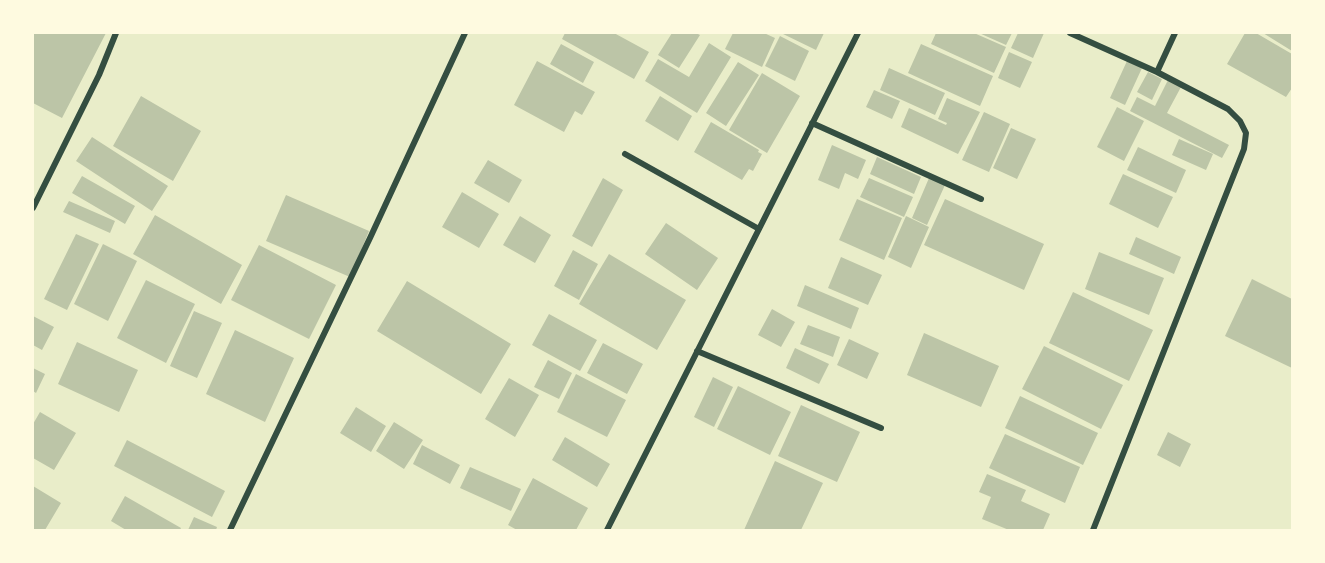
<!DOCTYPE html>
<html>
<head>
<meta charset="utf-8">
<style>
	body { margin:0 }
	#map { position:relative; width:1325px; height:563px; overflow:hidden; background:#e9edc9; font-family:"DM Sans",sans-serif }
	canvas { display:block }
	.frame { position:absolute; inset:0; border:34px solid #fefae0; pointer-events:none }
</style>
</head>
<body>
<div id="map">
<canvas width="1325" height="563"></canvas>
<div class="frame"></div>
</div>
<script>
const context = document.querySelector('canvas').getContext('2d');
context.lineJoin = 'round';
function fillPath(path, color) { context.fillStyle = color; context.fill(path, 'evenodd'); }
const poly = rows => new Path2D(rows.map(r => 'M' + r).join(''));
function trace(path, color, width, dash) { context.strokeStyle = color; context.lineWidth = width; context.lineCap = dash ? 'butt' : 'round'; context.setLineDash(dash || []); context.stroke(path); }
const building = poly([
	[33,33,106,33,62,118,33,103],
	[565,33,614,33,649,52,634,79,562,39],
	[672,33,696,33,700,35,679,68,658,55],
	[733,33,764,33,775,38,762,67,725,49],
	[781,33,824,33,816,50],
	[936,33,974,33,1006,47,994,73,931,44],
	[979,33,1012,33,1006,45],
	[1018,33,1044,33,1033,58,1011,48],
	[1245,33,1256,33,1292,54,1292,88,1286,97,1227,64],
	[1263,33,1292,33,1292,51],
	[780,36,809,51,795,81,765,66],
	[709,43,731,57,697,113,645,81,658,59,689,77],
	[561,44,594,62,583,83,550,64],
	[921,44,993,76,980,106,908,73],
	[1009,52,1032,62,1020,88,998,78],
	[537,61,595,92,582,115,575,111,564,132,514,105],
	[1127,61,1142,68,1125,105,1110,98],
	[738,62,759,75,726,126,706,113],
	[889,68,945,93,935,115,880,90],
	[1148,72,1162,79,1152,100,1137,92],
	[762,73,800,96,767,153,729,130],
	[1168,80,1181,87,1167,113,1229,145,1222,158,1130,111,1137,97,1155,106],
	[874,90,900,101,892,119,866,107],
	[141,96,201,131,173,181,113,146],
	[660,96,692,116,678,141,645,121],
	[947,98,980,112,958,154,901,127,909,108,946,125,947,123,938,119],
	[1117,107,1144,121,1124,161,1097,147],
	[984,112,1010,124,989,172,962,160],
	[711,122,759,150,758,152,762,154,753,171,749,169,742,180,694,152],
	[1011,128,1036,139,1017,179,993,168],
	[92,137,168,186,152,211,76,161],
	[1179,139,1213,154,1206,170,1172,155],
	[832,145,866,160,858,179,845,173,839,189,818,180],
	[1138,147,1186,170,1176,193,1127,170],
	[877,157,921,177,914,194,870,174],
	[488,160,522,180,509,203,474,183],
	[1123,174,1173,197,1158,228,1109,204],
	[82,176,135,206,125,224,72,193],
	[603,178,623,190,592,247,572,236],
	[869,178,913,197,904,217,860,197],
	[929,178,945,185,927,225,912,218],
	[462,192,499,214,479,248,442,227],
	[286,195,369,231,350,277,266,241],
	[857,199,902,218,884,260,839,240],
	[945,199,1044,244,1024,290,924,245],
	[69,201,115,221,110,233,63,212],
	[155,215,242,265,221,304,133,254],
	[520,216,551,235,535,263,503,245],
	[906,216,929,227,911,268,888,257],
	[666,223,718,258,697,290,645,254],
	[76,234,99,244,67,310,44,299],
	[1136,237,1181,257,1174,274,1129,254],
	[103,244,137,261,108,321,74,304],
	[259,245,336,285,309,339,231,300],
	[573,250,598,264,579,300,554,286],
	[1099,252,1164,278,1149,315,1085,289],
	[609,254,686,300,657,350,579,304],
	[841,257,882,275,868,305,828,288],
	[1252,279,1292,299,1292,368,1225,336],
	[146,280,195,304,166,363,117,338],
	[407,281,511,344,481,394,377,331],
	[805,285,859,308,851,329,797,306],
	[1073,292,1153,330,1129,381,1049,343],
	[772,309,795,322,781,347,758,335],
	[194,311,222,323,197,378,170,366],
	[549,314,597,340,580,371,532,345],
	[33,316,54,327,42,350,33,345],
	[808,325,840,337,833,357,800,344],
	[235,330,294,358,265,422,206,394],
	[924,333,999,366,981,407,907,375],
	[849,339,879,353,867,379,837,365],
	[77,342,138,370,119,412,58,384],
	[603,343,643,364,627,394,587,373],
	[1044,346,1123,385,1101,429,1022,389],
	[795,348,829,364,819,384,786,368],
	[548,360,572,373,559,399,534,387],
	[33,368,45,374,36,393,33,391],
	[576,374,626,400,607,437,557,412],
	[713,377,733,387,714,427,694,417],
	[509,378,539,395,515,437,485,419],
	[738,386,791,412,770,455,717,429],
	[1020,396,1098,433,1083,465,1005,428],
	[801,405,860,432,837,482,778,456],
	[356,407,386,426,371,452,340,433],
	[40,412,76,433,54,470,33,458,33,424],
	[394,422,423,440,404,469,376,451],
	[1168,432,1191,444,1180,467,1157,455],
	[1005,434,1080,467,1065,503,989,468],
	[565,437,610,464,597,487,552,460],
	[127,440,225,491,212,517,114,466],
	[422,445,460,465,450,484,413,464],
	[775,461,823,483,801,530,744,530],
	[470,467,521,489,511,511,460,488],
	[987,474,1026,490,1021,501,1050,514,1043,530,1009,530,982,519,991,497,979,492],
	[533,478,588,508,576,530,517,530,508,525],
	[33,486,61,503,45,530,33,530],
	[125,496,181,528,180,530,126,530,111,521],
	[194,517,217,527,216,530,188,530]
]);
const minor = poly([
	[1070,33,1157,72,1228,109,1240,121,1246,133,1244,149,1093,530],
	[1157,72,1175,33],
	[812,123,981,199],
	[625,154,759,229],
	[33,208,99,75,116,33],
	[697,351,881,428],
	[230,530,370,238,465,33],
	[607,530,858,33]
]);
fillPath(building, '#bcc5a7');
trace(minor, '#344e41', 6);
</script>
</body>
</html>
